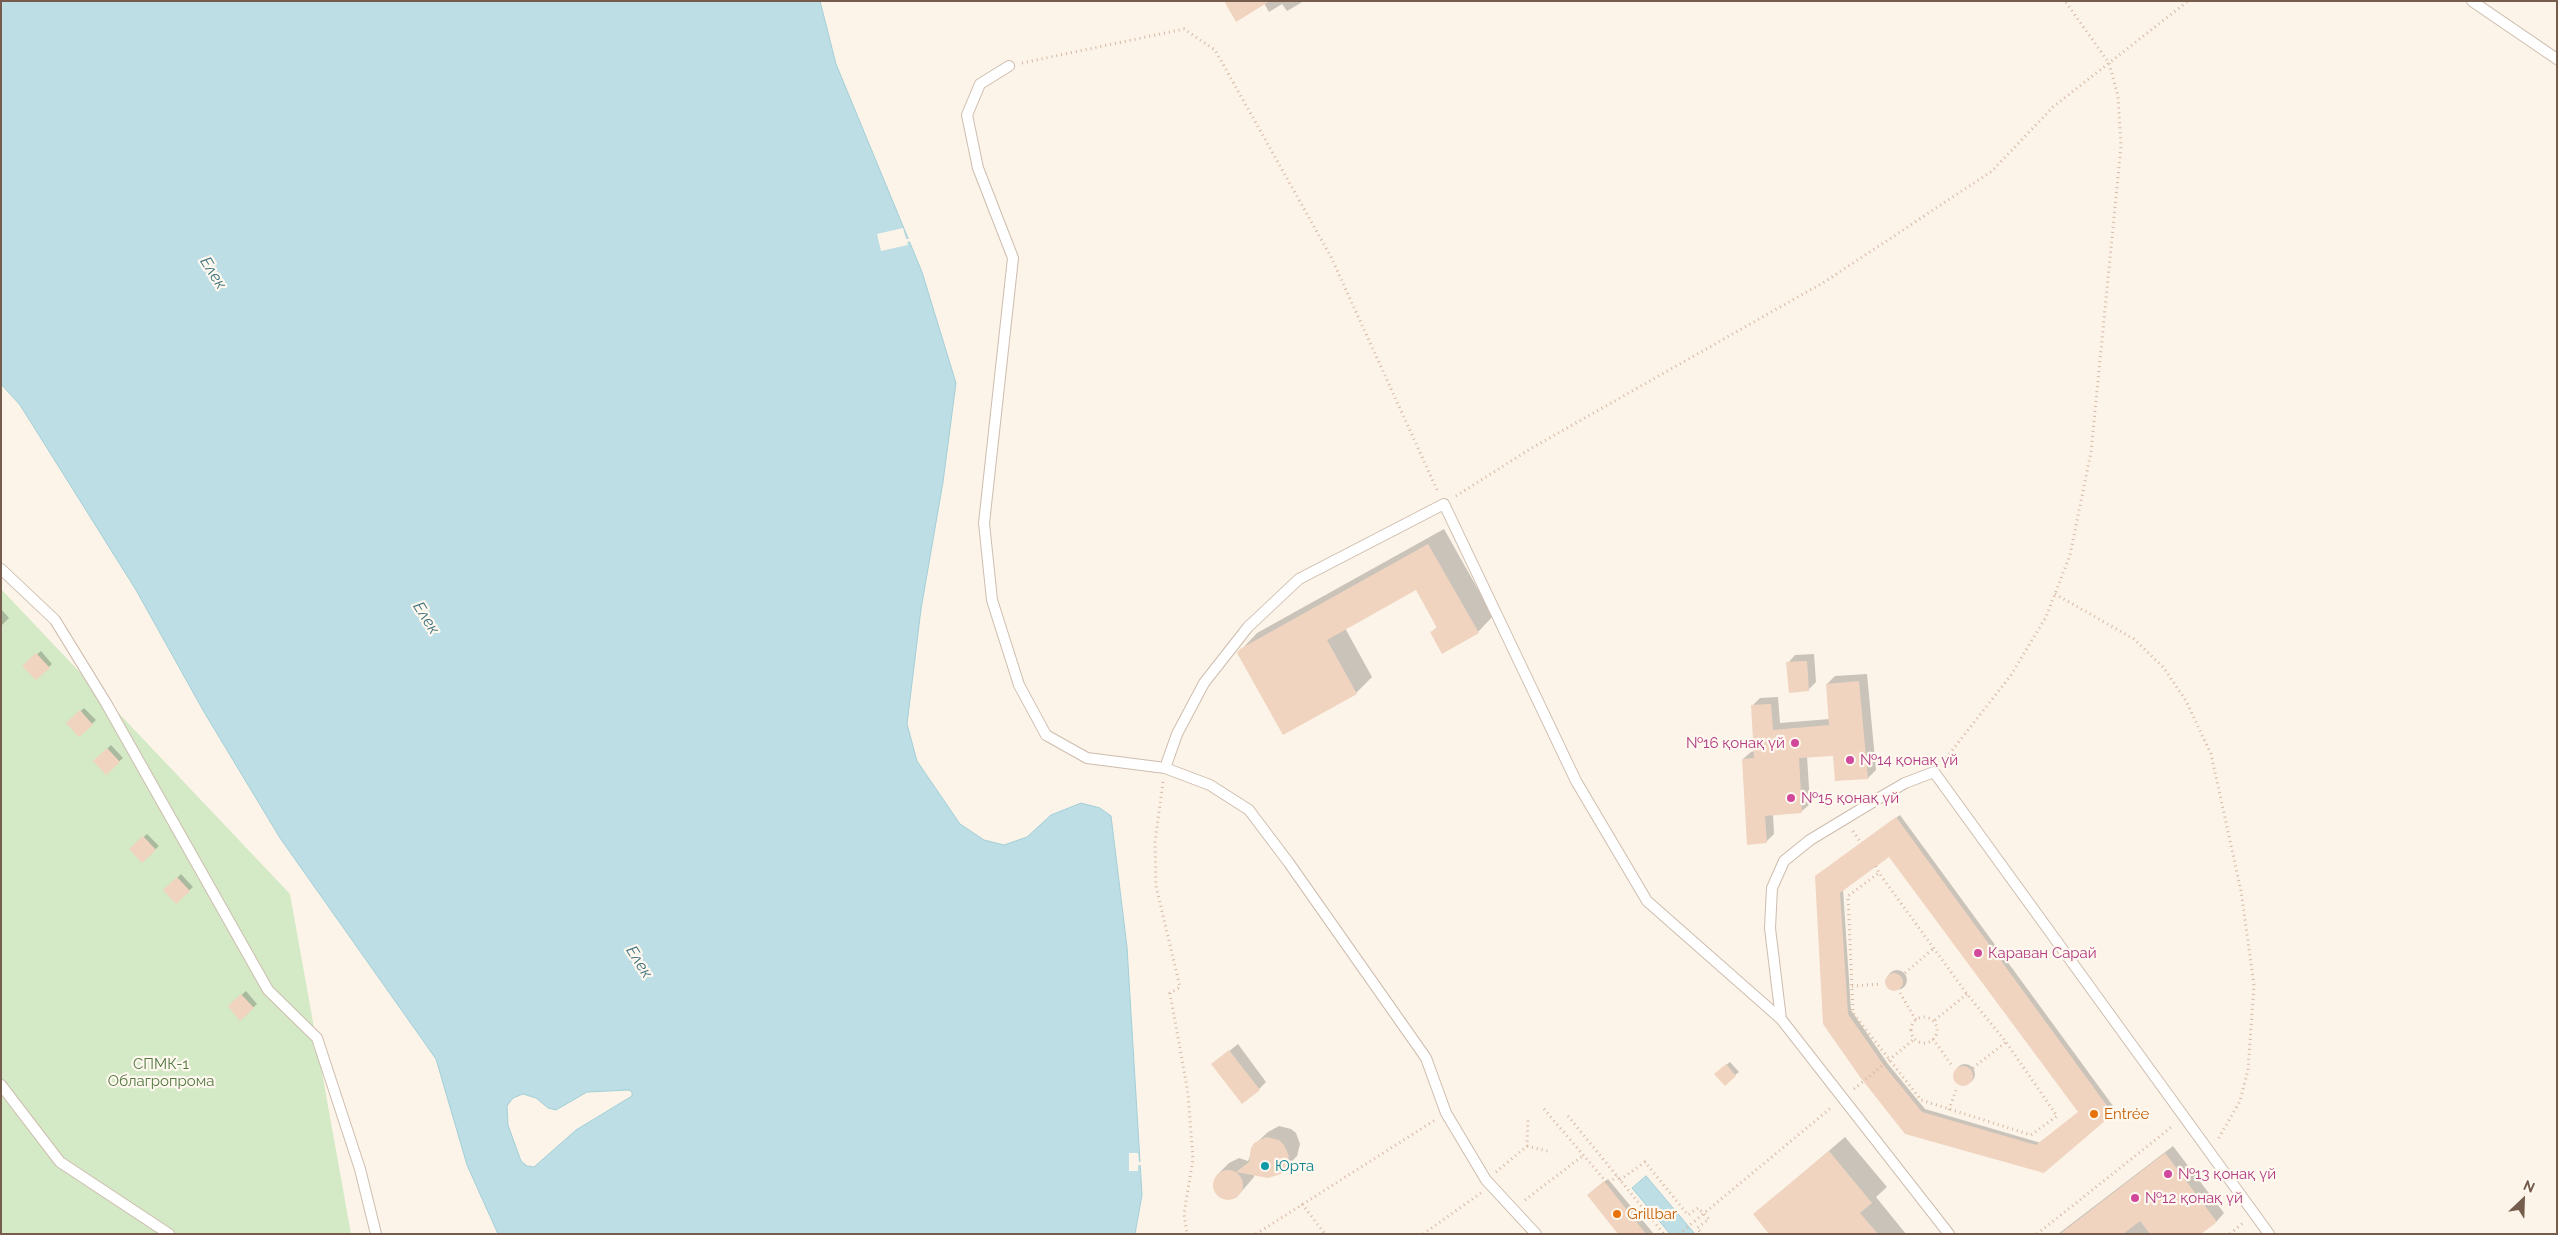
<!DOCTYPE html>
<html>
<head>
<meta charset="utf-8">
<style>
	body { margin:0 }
	#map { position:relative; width:2558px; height:1235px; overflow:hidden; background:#fcf4e8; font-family:Raleway,sans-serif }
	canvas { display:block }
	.frame { position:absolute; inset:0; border:2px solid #755c4c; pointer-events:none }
	.north { position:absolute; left:2498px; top:1175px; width:50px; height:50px; -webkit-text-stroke:4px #fef8ee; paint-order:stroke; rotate:24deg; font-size:14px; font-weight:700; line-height:20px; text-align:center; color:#755c4c }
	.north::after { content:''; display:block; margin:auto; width:18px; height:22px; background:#755c4c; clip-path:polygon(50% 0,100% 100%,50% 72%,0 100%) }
</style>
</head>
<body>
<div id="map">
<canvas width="2558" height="1235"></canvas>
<div class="frame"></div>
<div class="north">N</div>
</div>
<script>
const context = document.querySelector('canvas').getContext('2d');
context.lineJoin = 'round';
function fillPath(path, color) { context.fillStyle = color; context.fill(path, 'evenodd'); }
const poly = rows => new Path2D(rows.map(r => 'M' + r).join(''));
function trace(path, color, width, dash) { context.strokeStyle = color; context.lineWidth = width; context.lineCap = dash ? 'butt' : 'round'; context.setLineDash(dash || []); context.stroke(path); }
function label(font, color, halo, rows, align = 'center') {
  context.font = font + ' Raleway,sans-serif'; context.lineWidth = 4.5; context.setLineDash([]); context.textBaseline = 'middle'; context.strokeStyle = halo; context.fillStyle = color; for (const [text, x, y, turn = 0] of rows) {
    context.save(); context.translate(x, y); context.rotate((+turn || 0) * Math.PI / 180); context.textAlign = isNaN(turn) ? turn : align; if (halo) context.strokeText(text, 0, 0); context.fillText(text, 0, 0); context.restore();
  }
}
const green = poly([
	[1,589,290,894,351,1234,1,1234]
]);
const water = poly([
	[1,1,820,1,836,64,922,272,956,383,943,482,921,609,907,724,917,761,960,824,984,840,1004,845,1027,837,1051,815,1081,803,1100,808,1111,816,1127,947,1142,1195,1135,1234,498,1234,467,1165,436,1059,280,838,204,712,136,590,20,405,1,384,1,1],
	[629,1090,632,1092,632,1096,576,1130,534,1167,527,1166,521,1161,508,1125,507,1106,513,1098,523,1094,536,1098,548,1108,556,1110,587,1092,629,1090],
	[1646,1176,1695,1234,1670,1234,1632,1188,1646,1176]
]);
const pier = poly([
	[903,228,906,239,911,239,911,241,907,242,908,245,881,251,877,234],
	[1129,1153,1138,1153,1139,1162,1143,1162,1143,1165,1138,1165,1138,1171,1129,1171]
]);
const shadow = poly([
	[1228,1,1304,1,1287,11,1282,4,1269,12,1264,3],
	[1444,529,1493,616,1478,632,1432,632,1438,626,1416,589,1345,628,1372,677,1356,693,1283,733,1241,650,1257,633],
	[1,609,9,618,1,626],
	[41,651,52,664,36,679,24,666],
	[1814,654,1816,682,1808,690,1788,663,1795,655],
	[1867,674,1876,770,1868,778,1834,754,1807,756,1810,804,1802,811,1773,814,1774,834,1766,842,1743,759,1751,752,1755,751,1752,706,1760,698,1778,697,1780,723,1830,719,1827,684,1835,676],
	[84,708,96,720,79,736,68,723],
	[111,745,123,758,106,773,95,761],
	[1900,815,2116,1110,2044,1172,1906,1133,1824,1024,1820,873],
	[1889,855,2080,1112,2041,1143,1925,1109,1888,1064,1851,1010,1843,889],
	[147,834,159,846,142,861,131,849],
	[181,874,193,887,176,902,165,890],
	'1887 980a10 10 0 1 1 20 0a10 10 0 1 1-20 0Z',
	[246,991,257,1004,241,1019,229,1006],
	[1238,1044,1266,1082,1259,1089,1213,1064],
	[1730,1062,1739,1072,1735,1075,1720,1070],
	'1955 1074a10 10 0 1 1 20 0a10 10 0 1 1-20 0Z',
	[1279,1126,1291,1129,1296,1133,1300,1144,1297,1156,1285,1168,1254,1173,1254,1177,1236,1198,1222,1196,1215,1188,1217,1175,1229,1163,1239,1158,1248,1161,1255,1144,1268,1132],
	[1845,1137,1887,1187,1876,1197,1906,1234,1771,1234,1755,1214],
	[2173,1146,2224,1213,2217,1221,2199,1234,2058,1234],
	[1608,1179,1654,1234,1621,1234,1592,1191]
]);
const building = poly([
	[1224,1,1270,1,1236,22],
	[1428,544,1479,633,1442,654,1430,632,1437,628,1416,590,1327,640,1357,694,1283,735,1237,653,1240,649],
	[36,653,50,668,36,680,22,666],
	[1807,661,1809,691,1789,693,1786,662],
	[1859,681,1868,779,1835,781,1833,756,1799,758,1802,813,1765,816,1767,843,1747,845,1742,759,1754,758,1751,705,1771,704,1773,730,1829,725,1826,684],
	[80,710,93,725,79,737,66,723],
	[107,748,120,762,106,775,93,761],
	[1896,817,2113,1114,2044,1173,1905,1134,1860,1077,1823,1024,1815,876],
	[1889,857,2078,1112,2036,1145,1922,1112,1885,1067,1848,1014,1840,893],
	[143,836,156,850,142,863,129,849],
	[177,877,190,891,176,904,163,890],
	'1885 982a9 9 0 1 1 18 0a9 9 0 1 1-18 0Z',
	[241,994,254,1008,240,1021,228,1006],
	[1229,1050,1260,1090,1242,1104,1211,1064],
	[1726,1064,1736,1076,1725,1086,1714,1074],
	'1953 1076a10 10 0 1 1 20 0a10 10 0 1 1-20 0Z',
	[1266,1137,1279,1140,1284,1145,1289,1156,1285,1169,1281,1174,1268,1178,1236,1172,1249,1162,1251,1148,1254,1143],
	[1829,1151,1872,1203,1860,1213,1878,1234,1769,1234,1753,1214],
	[2165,1153,2217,1222,2201,1234,2150,1234,2140,1221,2123,1234,2060,1234],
	'1213 1185a15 15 0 1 1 30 0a15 15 0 1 1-30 0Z',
	[1604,1181,1646,1234,1618,1234,1587,1195]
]);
const path = poly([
	[1022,63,1184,29,1215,50,1331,257,1438,492],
	[1456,496,1530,449,1826,281,1992,171,2053,107,2188,1],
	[2055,594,2134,639,2164,668,2186,701,2211,754,2241,891,2254,985,2248,1070,2240,1101,2217,1141],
	[1943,762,2011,675,2046,617,2070,555,2091,452,2121,146,2118,96,2109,63,2065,1],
	[1163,782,1155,842,1156,886,1180,987,1170,993,1188,1093,1193,1159,1184,1214,1187,1234],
	[1853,831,1861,843],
	[1876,866,1879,873,1967,994,2006,1042,2057,1116,2031,1135,1921,1100,1853,1013,1848,896,1879,873],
	[1905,973,1934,948],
	[1852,986,1880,984],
	[1900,993,1916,1020],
	'1911 1030a13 13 0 1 1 26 0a13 13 0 1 1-26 0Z',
	[1935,1020,1967,994],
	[1933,1039,1953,1067],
	[1973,1068,2006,1042],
	[1854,1089,1913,1040],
	[1544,1109,1608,1184,1617,1176],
	[1949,1110,1957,1087],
	[1568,1116,1664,1234],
	[1527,1146,1551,1152],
	[1496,1172,1527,1146,1528,1119],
	[1620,1180,1645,1162,1688,1215,1698,1208,1709,1219,1697,1228,1702,1234],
	[1525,1200,1584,1155],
	[1302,1204,1325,1234],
	[1256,1234,1435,1120],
	[1423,1234,1481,1193],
	[1679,1234,1832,1107],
	[2037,1234,2174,1125],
	[2230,1234,2243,1223]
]);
const service = poly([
	[2472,1,2557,59],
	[1009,66,980,84,967,115,978,168,1013,258,984,523,992,600,1019,685,1046,735,1087,758,1165,768,1210,785,1249,810,1289,863,1426,1058,1446,1113,1486,1180,1536,1234],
	[1,569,55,620,106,703,268,990,317,1038,360,1169,376,1234],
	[1165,768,1177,734,1204,683,1248,627,1299,579,1444,504,1576,781,1647,901,1781,1019],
	[1,1085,60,1162,169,1234],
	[1949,1234,1781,1019,1770,928,1772,888,1784,861,1810,840,1881,797,1905,783,1934,772,2269,1234]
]);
const markers = [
	[1795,743,5,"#d1479c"],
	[1850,760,5,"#d1479c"],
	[1791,798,5,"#d1479c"],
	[1978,953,5,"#d1479c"],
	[2094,1114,5,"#e8710a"],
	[1265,1166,5,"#0f9aa8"],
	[2168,1174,5,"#d1479c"],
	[2135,1198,5,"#d1479c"],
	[1617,1214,5,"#e8710a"]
];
const hotelNames = [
	["№16 қонақ үй",1785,743,"right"],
	["№14 қонақ үй",1860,760],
	["№15 қонақ үй",1801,798],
	["Караван Сарай",1988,953],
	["№13 қонақ үй",2178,1174],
	["№12 қонақ үй",2145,1198]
];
const parkNames = [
	["СПМК-1",161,1064],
	["Облагропрома",161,1081]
];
const foodNames = [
	["Entrée",2104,1114],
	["Grillbar",1627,1214]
];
const cultureNames = [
	["Юрта",1275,1166]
];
const waterNames = [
	["Елек",213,273,58],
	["Елек",426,618,58],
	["Елек",639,962,58]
];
fillPath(green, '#d4e9c6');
fillPath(water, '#bddee5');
trace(water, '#a3ced7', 1);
fillPath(pier, '#fcf4e8');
fillPath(shadow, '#0003');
fillPath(building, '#f0d4c0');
trace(service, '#cebdae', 12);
trace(path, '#d6b8a3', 3, [1, 4]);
trace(service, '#fff', 10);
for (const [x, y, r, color] of markers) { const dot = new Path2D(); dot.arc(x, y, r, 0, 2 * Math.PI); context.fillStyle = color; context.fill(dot); trace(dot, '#fef8ee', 2); }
label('15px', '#b23c85', '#fef8ee', hotelNames, 'left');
label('15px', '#547a44', '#fef8ee', parkNames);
label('15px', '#c56008', '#fef8ee', foodNames, 'left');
label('15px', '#0d838f', '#fef8ee', cultureNames, 'left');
label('italic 16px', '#437581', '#fef8ee', waterNames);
</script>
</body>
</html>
